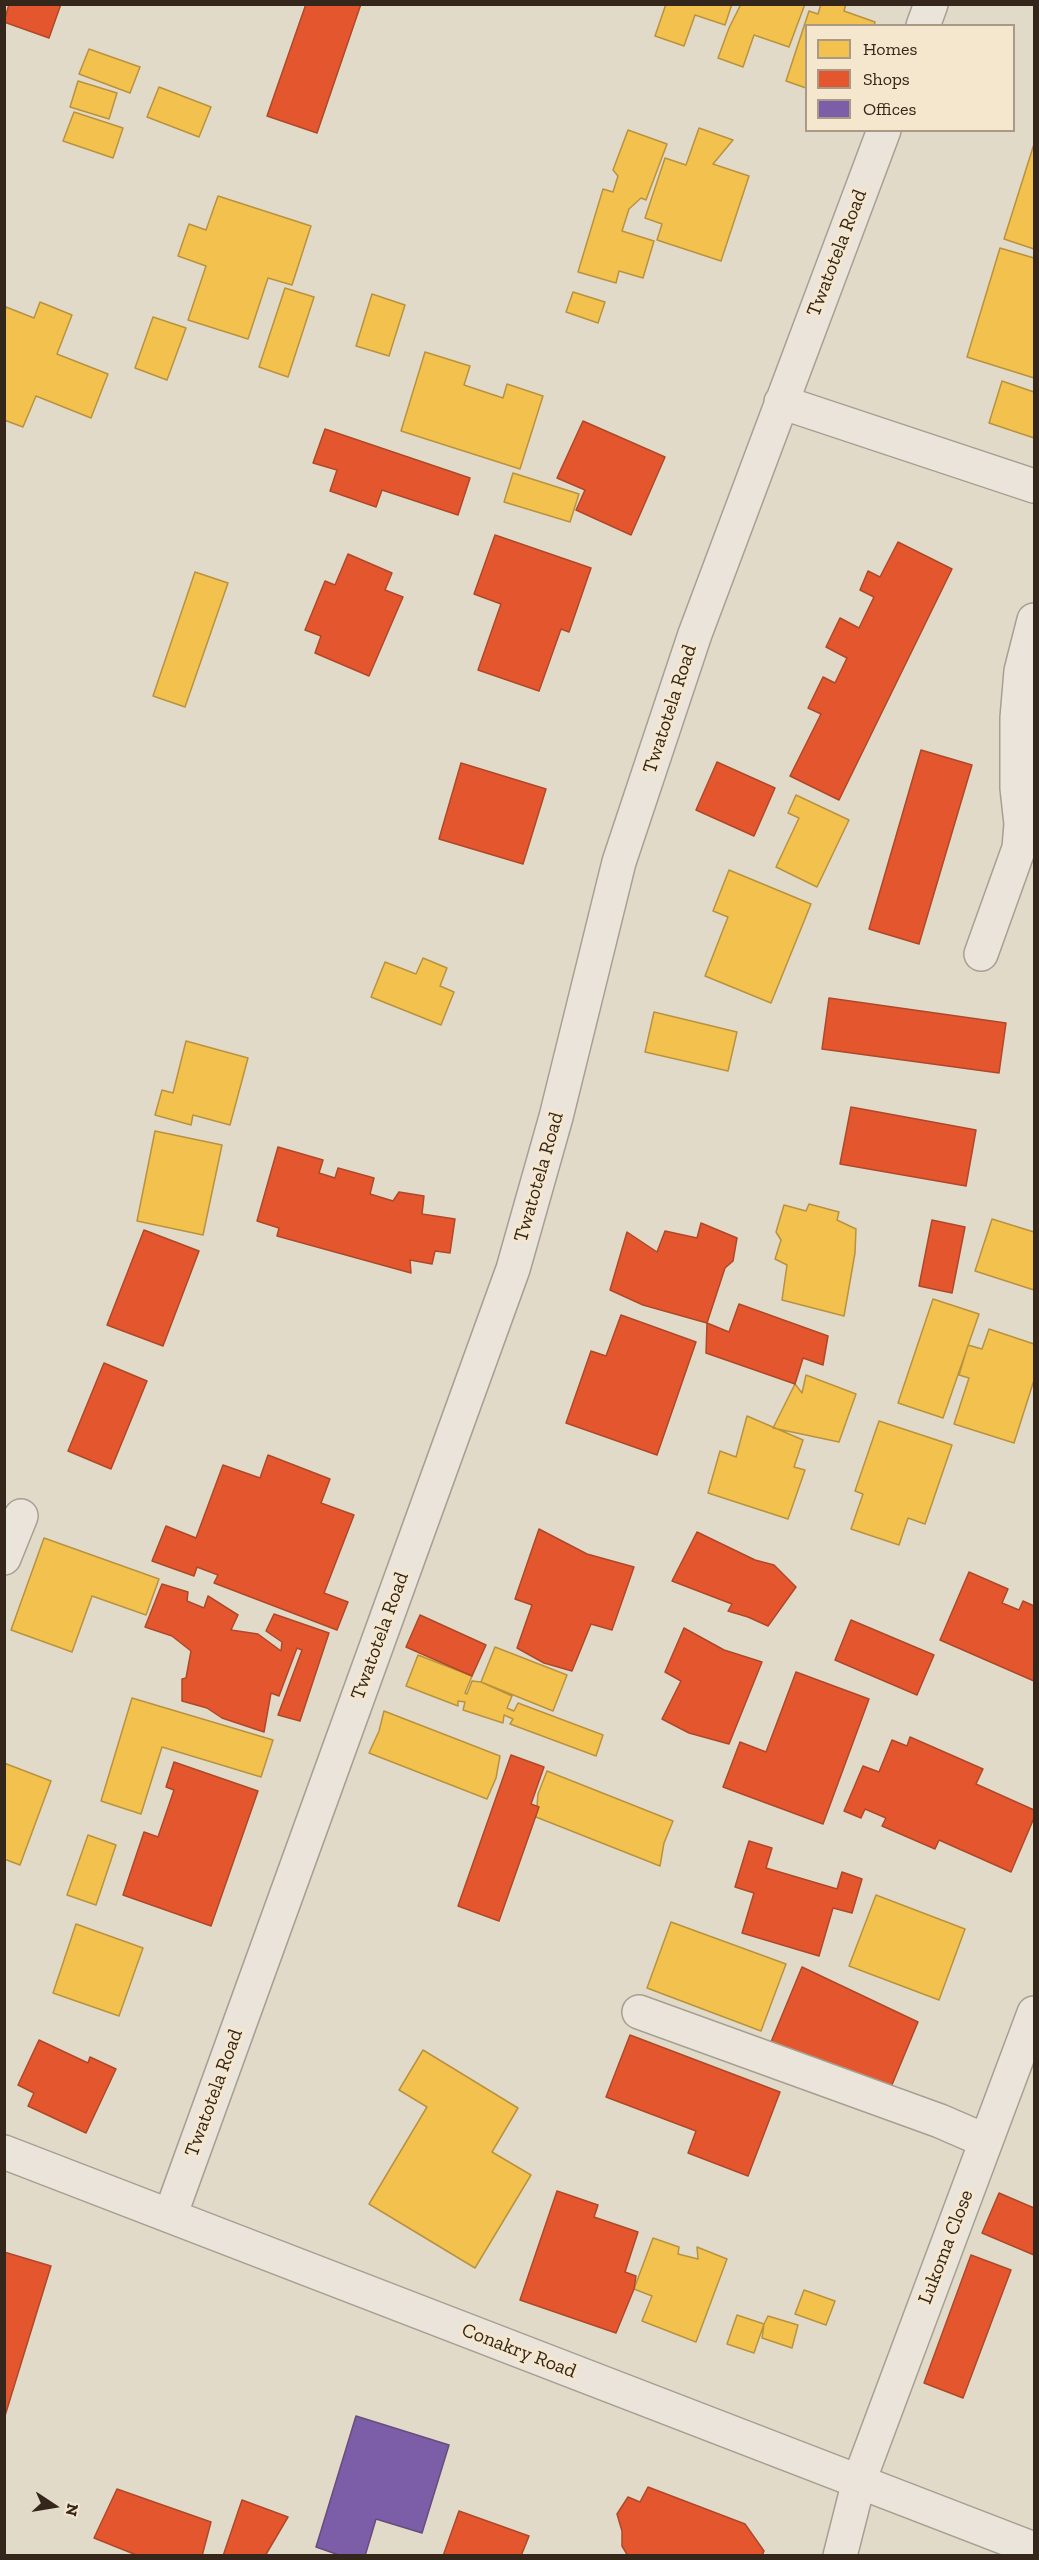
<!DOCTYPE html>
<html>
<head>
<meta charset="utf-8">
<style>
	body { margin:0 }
	#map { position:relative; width:1039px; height:2560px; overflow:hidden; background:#e2dac8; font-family:"Zilla Slab",serif }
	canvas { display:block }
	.frame { position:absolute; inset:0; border:6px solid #34261b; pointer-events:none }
	.legend { position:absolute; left:805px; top:24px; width:210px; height:108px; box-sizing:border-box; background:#f5e7cd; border:2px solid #a89a86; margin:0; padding:8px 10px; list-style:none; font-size:18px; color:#34261b }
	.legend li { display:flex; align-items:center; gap:12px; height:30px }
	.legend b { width:30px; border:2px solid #a89a86 }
	.north { position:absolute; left:24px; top:2476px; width:60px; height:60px; -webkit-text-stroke:4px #f5e7cd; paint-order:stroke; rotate:102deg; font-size:16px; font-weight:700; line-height:24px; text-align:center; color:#34261b }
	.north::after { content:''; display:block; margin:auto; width:21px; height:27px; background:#34261b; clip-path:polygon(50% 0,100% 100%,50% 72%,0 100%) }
</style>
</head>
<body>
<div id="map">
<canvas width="1039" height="2560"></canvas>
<div class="frame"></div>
<ul class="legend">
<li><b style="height:16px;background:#f2c14e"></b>Homes</li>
<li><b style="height:16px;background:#e4572e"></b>Shops</li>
<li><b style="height:16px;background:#7b5ea7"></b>Offices</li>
</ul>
<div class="north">N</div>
</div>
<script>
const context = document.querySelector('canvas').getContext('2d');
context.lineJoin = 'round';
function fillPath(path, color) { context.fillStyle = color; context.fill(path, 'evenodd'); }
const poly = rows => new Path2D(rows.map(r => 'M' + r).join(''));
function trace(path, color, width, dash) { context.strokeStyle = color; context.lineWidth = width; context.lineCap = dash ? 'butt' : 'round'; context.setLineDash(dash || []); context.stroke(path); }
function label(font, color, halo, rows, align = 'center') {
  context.font = font + ' "Zilla Slab",serif'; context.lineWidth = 6; context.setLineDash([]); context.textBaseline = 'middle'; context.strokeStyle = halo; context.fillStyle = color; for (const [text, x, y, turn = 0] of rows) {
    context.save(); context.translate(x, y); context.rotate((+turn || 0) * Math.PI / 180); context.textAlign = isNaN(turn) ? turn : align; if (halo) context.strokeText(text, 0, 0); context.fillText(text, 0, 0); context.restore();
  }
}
const homes = poly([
	[666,4,732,4,725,25,695,15,684,46,655,36,666,4],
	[741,4,805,4,789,47,754,35,743,67,718,58,729,28,741,4],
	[821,4,846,4,844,11,875,22,874,26,806,26,806,88,786,81,809,11,818,14,821,4],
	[89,49,140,67,130,93,79,74,89,49],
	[78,81,117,93,109,119,70,107,78,81],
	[159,87,211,107,199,137,147,117,159,87],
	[74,112,123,128,113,158,63,141,74,112],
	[699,128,733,140,713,164,749,176,721,261,657,240,662,224,645,218,665,158,686,165,699,128],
	[628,130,667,144,646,200,641,198,629,209,622,231,654,241,643,278,619,271,616,283,578,272,603,189,613,192,618,176,613,170,628,130],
	[1034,144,1034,249,1004,239,1034,144],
	[218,196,311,226,292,285,268,278,248,339,188,320,206,266,178,256,189,224,206,230,218,196],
	[1000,248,1034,258,1034,378,967,357,1000,248],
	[285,288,314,297,288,377,259,367,285,288],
	[573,292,605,302,598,323,566,312,573,292],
	[372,294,405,305,389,356,356,346,372,294],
	[40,302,72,315,57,354,108,374,91,418,36,396,23,427,4,420,4,312,6,307,34,318,40,302],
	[153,317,186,328,167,380,135,368,153,317],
	[425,352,470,366,464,385,503,398,507,384,543,396,520,469,401,431,425,352],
	[1002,381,1034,392,1034,438,989,423,1002,381],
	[513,473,579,494,570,522,504,502,513,473],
	[195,572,228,583,185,707,153,696,195,572],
	[796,795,849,820,817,887,776,867,799,818,788,813,796,795],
	[729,870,811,904,771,1003,705,976,728,917,713,911,729,870],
	[423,958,447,968,440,986,454,992,441,1025,371,997,385,962,416,974,423,958],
	[654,1012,737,1032,728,1071,645,1052,654,1012],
	[186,1041,248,1058,230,1125,193,1115,191,1125,155,1115,162,1090,173,1093,186,1041],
	[155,1131,222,1145,203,1235,137,1221,155,1131],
	[809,1204,839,1212,837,1220,856,1229,855,1253,844,1316,782,1300,787,1265,775,1259,781,1240,776,1232,784,1205,806,1211,809,1204],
	[992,1219,1034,1232,1034,1290,975,1271,992,1219],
	[933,1299,979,1314,943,1418,898,1403,933,1299],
	[989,1329,1034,1344,1034,1380,1014,1443,954,1424,969,1378,959,1375,968,1345,982,1349,989,1329],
	[806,1375,856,1394,839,1442,773,1428,795,1384,802,1393,806,1375],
	[747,1416,803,1440,794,1467,805,1470,788,1519,708,1493,720,1451,736,1457,747,1416],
	[879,1421,952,1445,925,1524,908,1518,899,1545,851,1529,863,1494,855,1491,879,1421],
	[44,1538,159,1579,146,1615,92,1596,72,1652,11,1630,44,1538],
	[495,1647,567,1675,553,1711,481,1682,495,1647],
	[418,1655,472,1676,465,1693,467,1694,472,1681,481,1682,512,1696,507,1708,514,1711,518,1703,603,1735,596,1756,510,1724,513,1719,504,1715,503,1723,463,1710,465,1702,458,1701,458,1706,406,1686,418,1655],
	[132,1698,273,1740,261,1777,162,1747,141,1814,101,1801,132,1698],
	[384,1711,500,1756,496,1778,487,1799,369,1753,379,1731,384,1711],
	[4,1763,51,1781,20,1865,4,1859,4,1763],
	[547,1771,673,1821,664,1843,660,1866,536,1817,538,1794,547,1771],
	[88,1835,116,1845,96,1905,67,1895,88,1835],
	[876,1895,965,1929,939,2000,849,1966,876,1895],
	[671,1922,786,1964,761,2031,647,1988,671,1922],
	[76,1924,143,1948,119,2016,53,1993,76,1924],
	[423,2050,518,2108,492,2152,531,2175,475,2268,369,2204,427,2107,399,2090,423,2050],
	[653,2238,679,2247,678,2254,698,2259,697,2247,727,2259,696,2342,642,2321,652,2296,634,2289,653,2238],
	[804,2290,835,2301,826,2325,795,2314,804,2290],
	[737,2315,764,2324,754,2353,727,2344,737,2315],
	[768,2316,798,2325,792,2348,762,2338,764,2324,768,2316]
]);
const shops = poly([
	[9,4,61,4,49,38,4,22,9,4],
	[306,4,361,4,317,133,267,116,306,4],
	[583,421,665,457,631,535,576,510,585,490,557,478,583,421],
	[325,429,470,478,458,515,382,490,376,507,330,491,337,470,313,463,325,429],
	[495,535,591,568,569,632,561,629,539,691,478,670,501,604,474,594,495,535],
	[898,542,952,569,839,800,790,776,821,714,808,708,823,677,835,683,847,658,826,647,840,618,859,628,874,597,860,590,868,571,880,577,898,542],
	[348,554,392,573,385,590,403,597,369,676,315,653,321,636,305,630,325,581,335,585,348,554],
	[921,750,972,765,919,944,869,929,921,750],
	[717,762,775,788,754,836,696,810,717,762],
	[461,763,546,789,523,864,439,839,461,763],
	[829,998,1006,1023,999,1073,822,1049,829,998],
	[851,1107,976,1130,966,1186,840,1164,851,1107],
	[278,1147,323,1160,319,1173,335,1178,338,1168,374,1178,370,1194,393,1201,399,1192,424,1196,422,1214,455,1219,450,1253,435,1251,432,1264,410,1260,411,1273,277,1236,279,1228,257,1221,278,1147],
	[932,1220,965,1227,952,1293,919,1286,932,1220],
	[701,1223,737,1238,733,1261,725,1268,707,1323,643,1305,610,1290,627,1232,657,1252,665,1231,697,1238,701,1223],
	[144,1230,199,1251,163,1346,107,1325,144,1230],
	[739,1304,828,1336,823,1365,803,1358,795,1384,706,1353,707,1323,729,1332,739,1304],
	[621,1315,696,1342,657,1455,566,1423,591,1351,606,1356,621,1315],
	[104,1363,147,1381,111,1469,68,1451,104,1363],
	[268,1455,330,1479,321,1503,354,1515,324,1593,348,1602,337,1630,214,1583,218,1575,197,1567,194,1576,152,1561,166,1526,196,1538,223,1465,260,1478,268,1455],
	[539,1529,587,1554,634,1567,612,1630,591,1624,572,1671,544,1663,517,1648,532,1605,515,1599,539,1529],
	[697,1532,755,1560,774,1565,796,1587,768,1626,748,1617,728,1611,732,1604,672,1581,697,1532],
	[969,1572,1008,1589,1002,1603,1019,1610,1023,1601,1034,1606,1034,1681,940,1640,969,1572],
	[162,1584,188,1592,187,1601,204,1608,208,1596,238,1615,231,1630,258,1634,281,1651,282,1642,266,1631,274,1614,329,1633,300,1721,278,1715,302,1650,297,1648,279,1696,271,1693,264,1732,222,1718,207,1708,182,1701,182,1679,186,1678,191,1651,172,1636,145,1627,162,1584],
	[420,1615,486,1645,472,1676,406,1647,420,1615],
	[851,1620,934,1655,917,1695,835,1660,851,1620],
	[684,1628,724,1650,762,1662,729,1744,689,1733,662,1719,681,1681,665,1672,684,1628],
	[796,1672,869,1699,823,1824,723,1787,740,1742,766,1752,796,1672],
	[910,1737,983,1769,976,1784,1034,1810,1034,1818,1011,1872,939,1840,935,1849,882,1826,886,1818,865,1809,861,1818,844,1811,863,1766,879,1772,892,1740,907,1746,910,1737],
	[511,1755,544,1767,531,1804,539,1807,499,1921,458,1906,511,1755],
	[174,1762,258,1791,211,1926,123,1895,144,1832,158,1837,174,1790,166,1787,174,1762],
	[749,1841,772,1848,766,1868,837,1889,842,1872,862,1879,852,1913,833,1908,819,1956,742,1933,754,1893,735,1887,749,1841],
	[802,1967,918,2022,889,2092,771,2042,802,1967],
	[630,2035,780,2092,748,2176,688,2153,696,2131,606,2097,630,2035],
	[39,2040,88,2063,90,2057,116,2069,86,2133,28,2106,34,2093,18,2085,39,2040],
	[557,2191,598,2205,594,2217,638,2232,625,2272,636,2276,634,2289,616,2333,520,2300,557,2191],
	[999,2193,1034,2208,1034,2255,982,2233,999,2193],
	[4,2252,51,2266,4,2419,4,2252],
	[971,2255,1011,2270,963,2398,924,2383,971,2255],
	[648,2487,745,2524,764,2551,762,2556,628,2556,622,2546,622,2531,617,2514,628,2497,640,2502,648,2487],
	[117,2489,211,2522,202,2556,139,2556,94,2538,117,2489],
	[242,2500,288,2517,265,2556,223,2556,242,2500],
	[459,2511,529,2536,521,2556,443,2556,459,2511]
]);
const offices = poly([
	[356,2416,449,2445,422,2533,376,2519,365,2556,342,2556,316,2547,356,2416]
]);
const minor = poly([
	[923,26,931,4],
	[781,402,1034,486],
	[981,954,1019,848,1021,824,1017,788,1017,718,1021,671,1034,620],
	[4,1558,21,1516],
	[639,2012,940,2121,986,2141],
	[4,2152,1034,2549],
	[170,2216,513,1269,556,1117,619,862,695,634,884,130],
	[840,2556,859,2481,1034,2013]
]);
const streetNames = [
	["Twatotela Road",837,253,-69],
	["Twatotela Road",670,709,-72],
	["Twatotela Road",539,1177,-74],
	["Twatotela Road",380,1636,-70],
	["Twatotela Road",214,2093,-70],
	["Lukoma Close",946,2247,-69],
	["Conakry Road",519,2351,21]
];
fillPath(homes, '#f2c14e');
trace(homes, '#b9923f', 1.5);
fillPath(shops, '#e4572e');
trace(shops, '#af4828', 1.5);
fillPath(offices, '#7b5ea7');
trace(offices, '#664d7d', 1.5);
trace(minor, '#a79f92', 36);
trace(minor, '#eae4da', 33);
label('20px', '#34261b', '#f5e7cd', streetNames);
</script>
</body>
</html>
